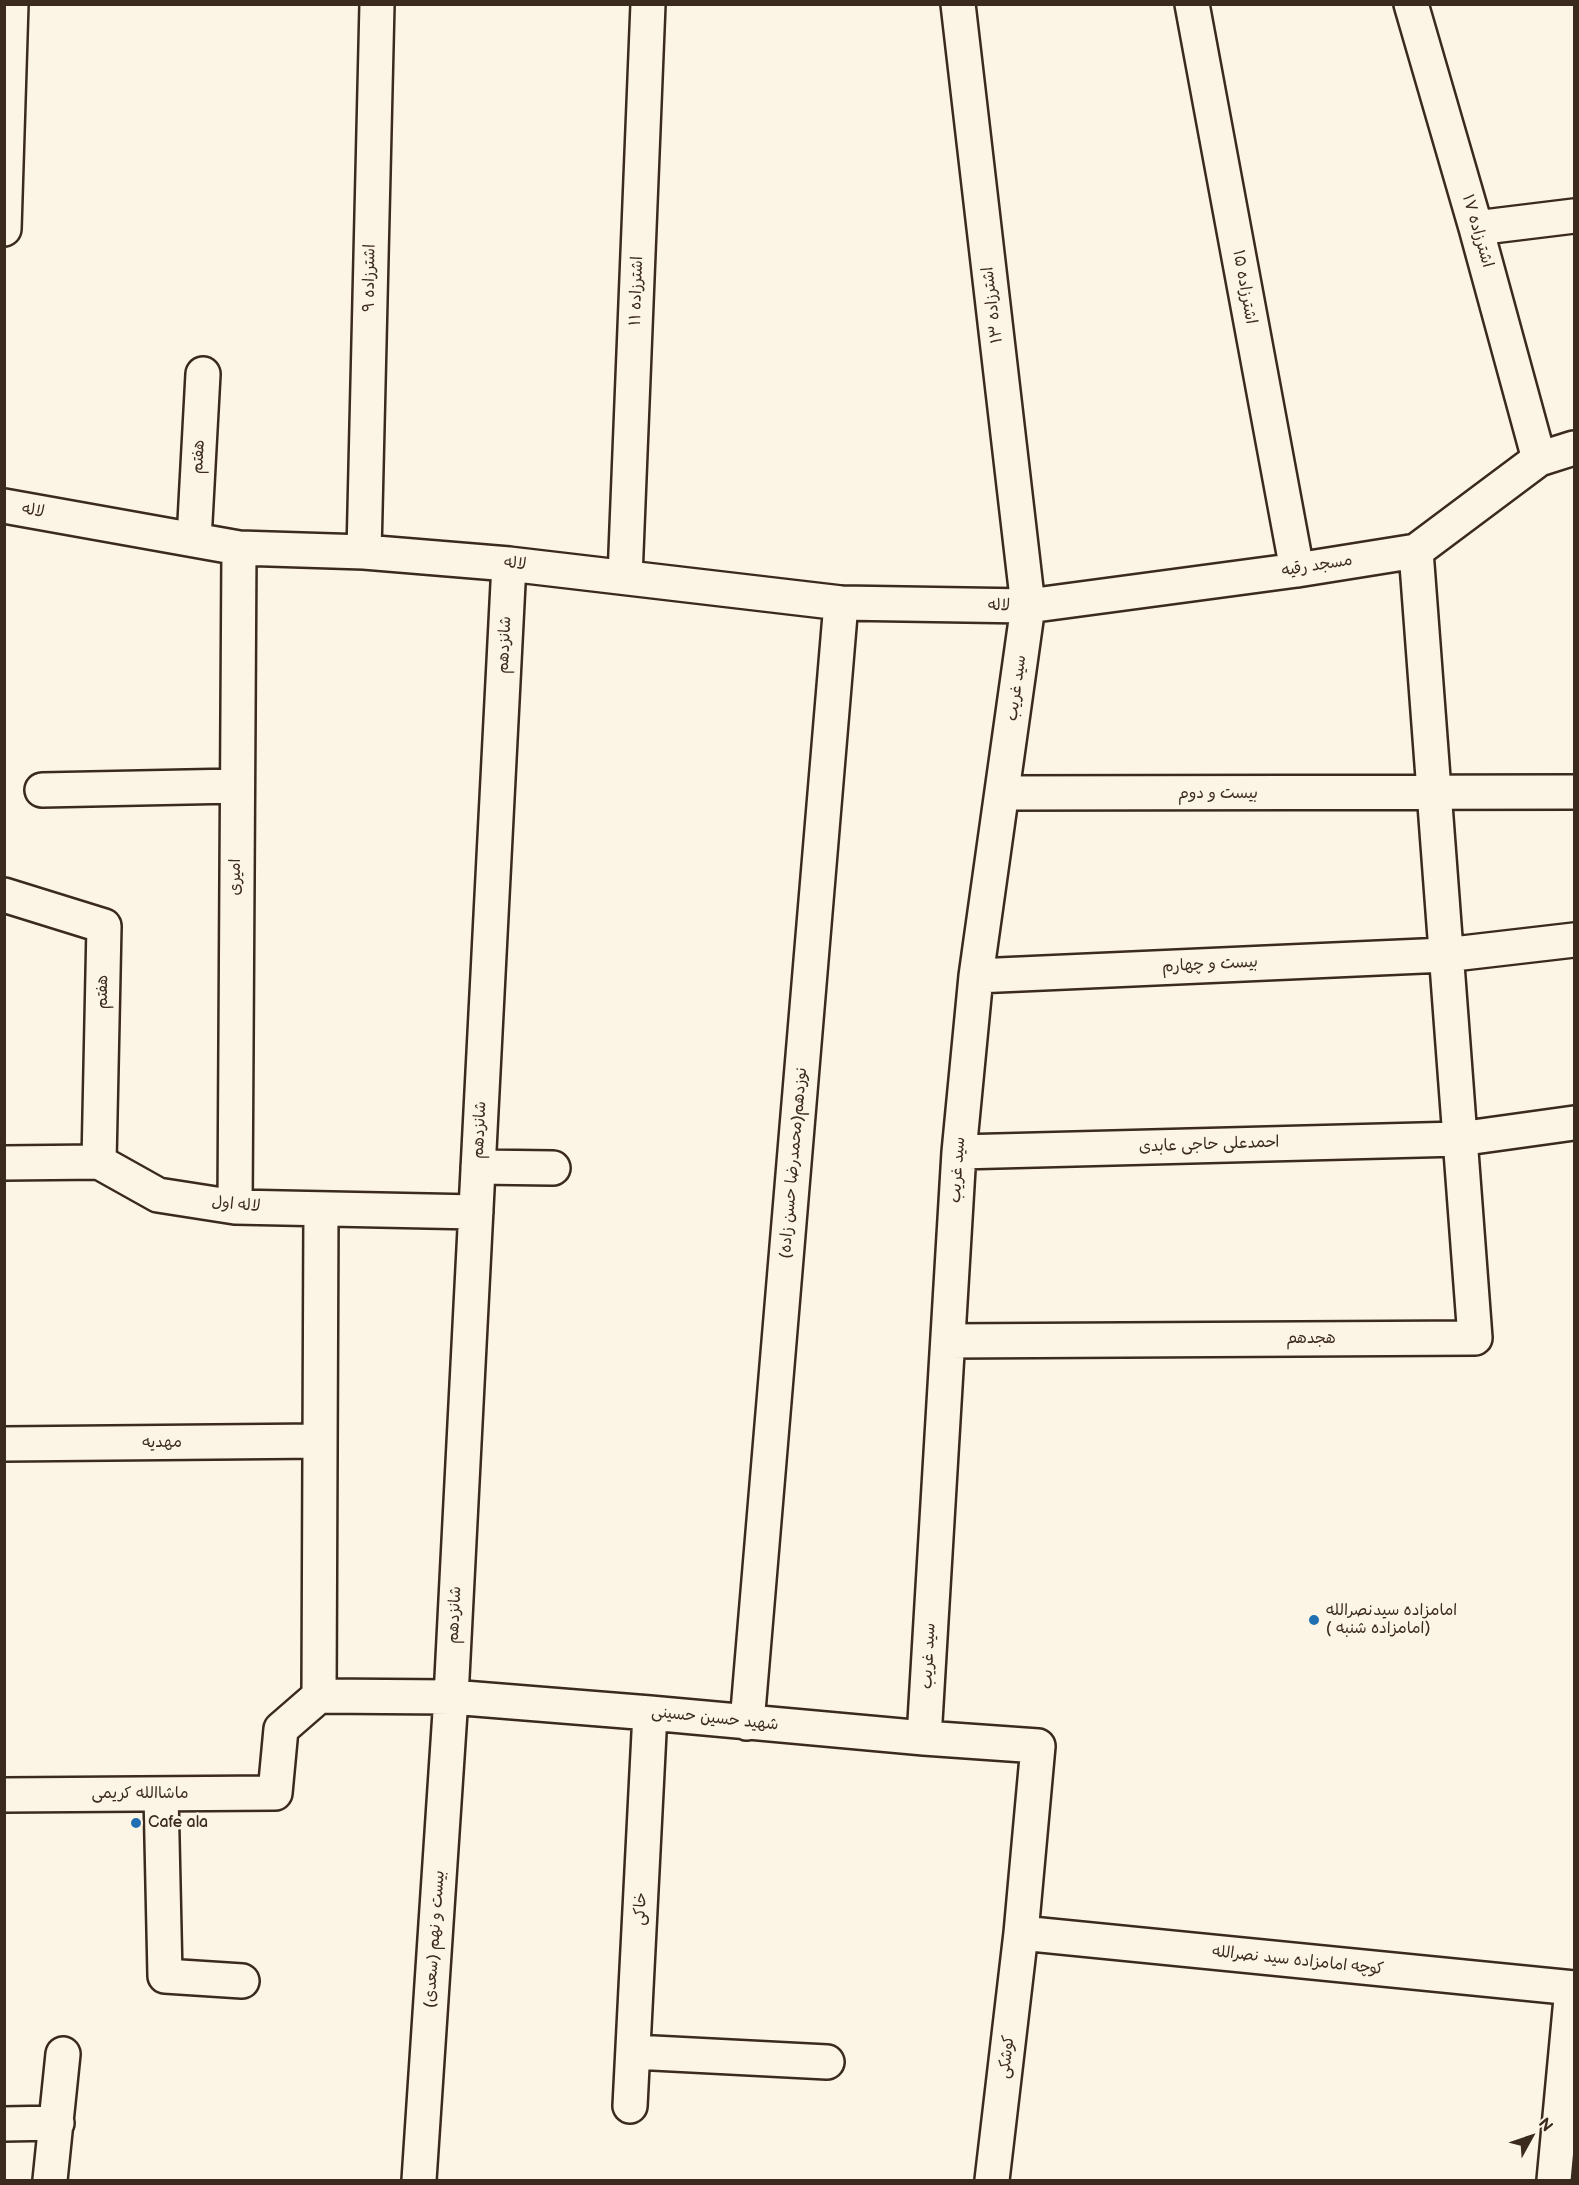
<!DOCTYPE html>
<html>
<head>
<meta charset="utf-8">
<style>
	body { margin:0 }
	#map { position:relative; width:1579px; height:2185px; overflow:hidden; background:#fcf5e5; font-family:"Balsamiq Sans",sans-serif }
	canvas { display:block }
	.frame { position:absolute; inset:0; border:6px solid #3b2a1e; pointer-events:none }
	.north { position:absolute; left:1501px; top:2107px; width:60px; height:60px; -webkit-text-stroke:4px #fcf5e5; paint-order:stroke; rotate:50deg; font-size:16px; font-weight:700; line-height:24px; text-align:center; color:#3b2a1e }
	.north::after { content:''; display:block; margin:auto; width:21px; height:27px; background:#3b2a1e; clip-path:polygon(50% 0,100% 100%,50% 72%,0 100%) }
</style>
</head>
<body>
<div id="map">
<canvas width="1579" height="2185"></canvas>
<div class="frame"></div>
<div class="north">N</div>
</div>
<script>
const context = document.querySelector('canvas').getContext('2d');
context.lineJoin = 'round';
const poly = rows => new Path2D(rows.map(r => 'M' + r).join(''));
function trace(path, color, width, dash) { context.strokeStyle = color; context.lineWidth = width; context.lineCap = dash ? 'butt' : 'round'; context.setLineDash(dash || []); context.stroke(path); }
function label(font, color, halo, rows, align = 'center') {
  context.font = font + ' "Balsamiq Sans","Playpen Sans Arabic",sans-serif'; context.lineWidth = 5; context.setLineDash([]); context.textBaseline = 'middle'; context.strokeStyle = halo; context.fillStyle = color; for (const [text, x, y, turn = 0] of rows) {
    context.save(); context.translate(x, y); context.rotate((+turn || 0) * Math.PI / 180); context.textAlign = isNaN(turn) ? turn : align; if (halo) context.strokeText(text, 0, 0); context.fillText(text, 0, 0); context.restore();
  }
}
const minor = poly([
	[1192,4,1297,570],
	[1411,4,1476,228,1539,459],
	[1476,228,1574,216],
	[4,229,11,4],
	[4,506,239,548,364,552,509,564,841,603,1028,606,1297,570,1416,551,1539,459,1574,448],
	[194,540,203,374],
	[364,552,377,4],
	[625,577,648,4],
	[42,790,236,786],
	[1002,793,1574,792],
	[4,895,104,926,99,1162],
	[976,976,1445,955,1574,940],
	[959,1152,1459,1139,1574,1123],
	[4,1163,99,1162,158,1195,235,1207,476,1212],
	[478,1167,553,1168],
	[235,1207,239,548],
	[948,1341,1475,1338,1416,551],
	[4,1444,320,1441],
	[319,1696,321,1209],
	[747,1723,841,603],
	[924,1738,959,1152,976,976,1028,606,958,4],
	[161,1794,165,1976,242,1981],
	[4,1795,275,1793,281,1729,319,1696,451,1697,650,1713,924,1738,1038,1746,1021,1933,992,2180],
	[1021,1933,1574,1988],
	[634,2052,827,2062],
	[630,2106,650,1713],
	[4,2124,57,2123],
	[50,2180,63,2054],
	[419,2180,451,1697,509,564],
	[1554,2180,1572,1988]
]);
const markers = [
	[1314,1620,6,"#1f6fb2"],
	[136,1823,6,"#1f6fb2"]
];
const streetNames = [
	["اشترزاده ۱۷",1477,231,74],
	["اشترزاده ۹",370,278,-89],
	["اشترزاده ۱۵",1244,287,80],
	["اشترزاده ۱۱",637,291,-88],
	["اشترزاده ۱۳",993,305,-97],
	["هفتم",199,457,-87],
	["لاله",33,511,10],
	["لاله",515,564,6],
	["مسجد رقیه",1317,566,-9],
	["لاله",999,606,1],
	["شانزدهم",505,645,-87],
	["سید غریب",1017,688,-82],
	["بیست و دوم",1218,794],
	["امیری",236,877,-90],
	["بیست و چهارم",1210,965,-3],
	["هفتم",103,992,-89],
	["شانزدهم",480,1130,-87],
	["احمدعلی حاجی عابدی",1209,1145,-2],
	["نوزدهم(محمدرضا حسن زاده)",794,1163,-85],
	["سید غریب",958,1170,-86],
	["لاله اول",236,1205,5],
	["هجدهم",1311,1339],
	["مهدیه",162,1443,-1],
	["شانزدهم",455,1615,-87],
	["سید غریب",929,1656,-87],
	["شهید حسین حسینی",715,1719,6],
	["ماشاالله کریمی",140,1794],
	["خاکی",641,1909,-87],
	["بیست و نهم (سعدی)",435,1939,-86],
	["کوچه امامزاده سید نصرالله",1298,1961,6],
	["کوشکی",1007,2057,-83]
];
const poiNames = [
	["امامزاده سیدنصرالله",1326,1611],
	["( امامزاده شنبه)",1326,1629],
	["Cafe ala",148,1823]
];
trace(minor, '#3b2a1e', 38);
trace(minor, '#fcf5e5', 33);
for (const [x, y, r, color] of markers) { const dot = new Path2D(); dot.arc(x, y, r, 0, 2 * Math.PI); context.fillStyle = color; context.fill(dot); trace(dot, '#fcf5e5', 2); }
label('16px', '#3b2a1e', '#fcf5e5', streetNames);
label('16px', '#3b2a1e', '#fcf5e5', poiNames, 'left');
</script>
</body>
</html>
